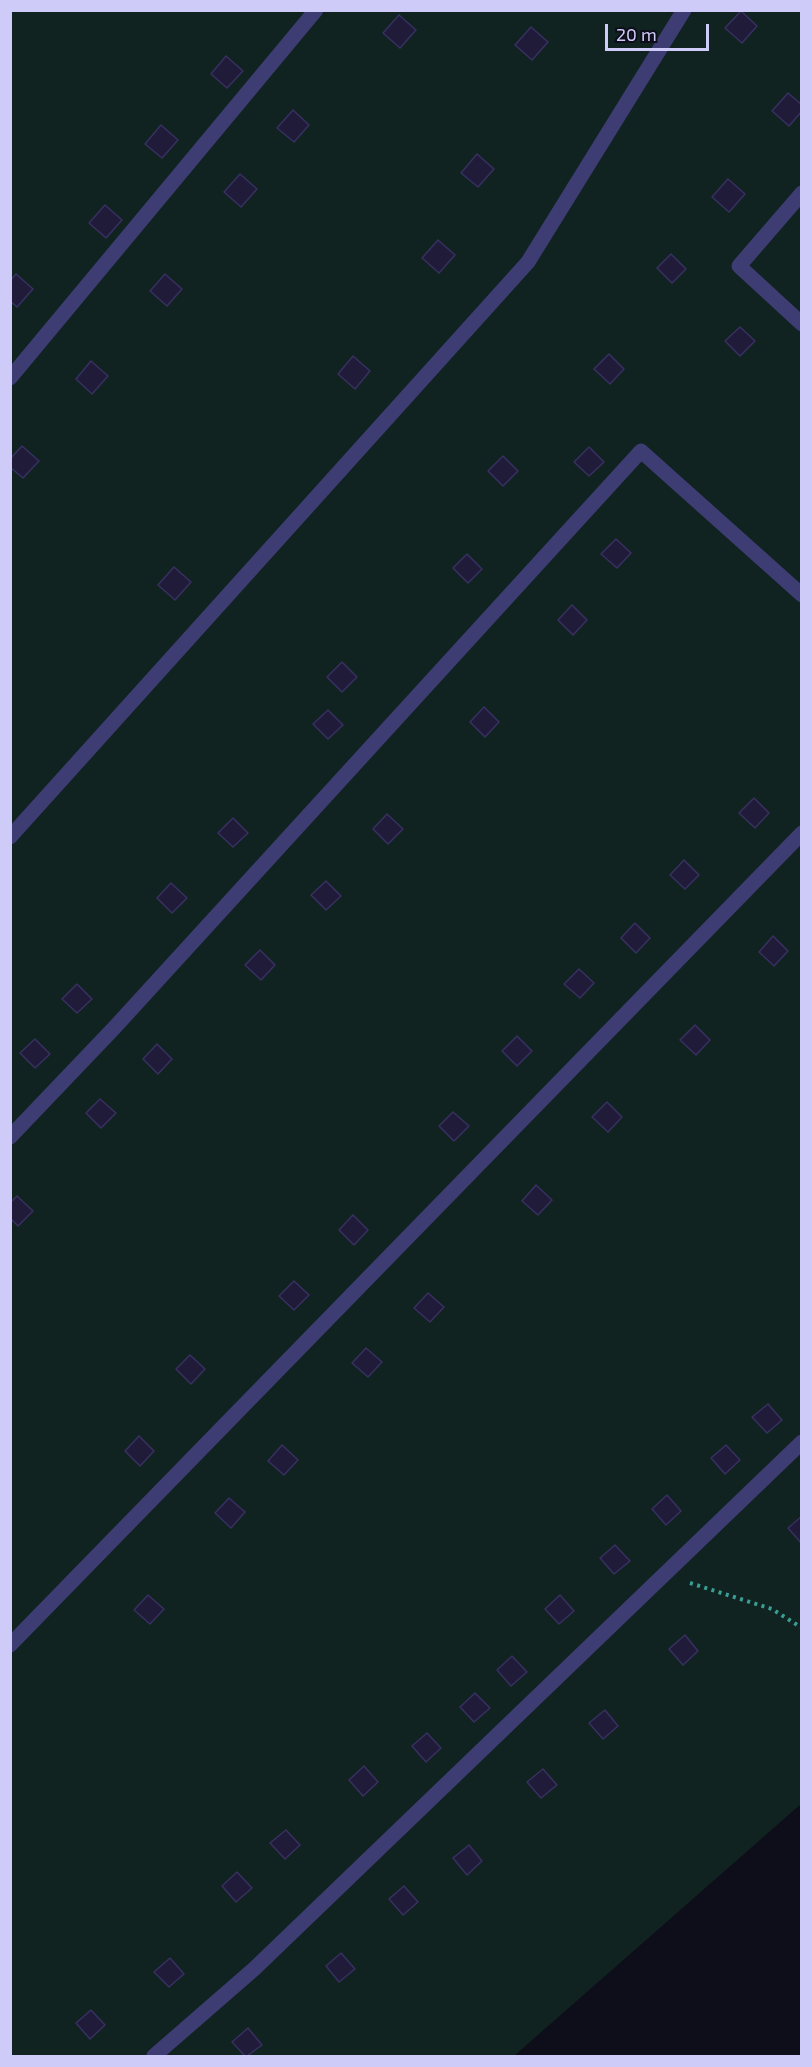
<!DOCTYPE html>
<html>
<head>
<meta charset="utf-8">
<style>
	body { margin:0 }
	#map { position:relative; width:812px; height:2067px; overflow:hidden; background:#0e0d1a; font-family:"Exo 2",sans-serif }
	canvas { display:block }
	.frame { position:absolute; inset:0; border:12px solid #cfcbf9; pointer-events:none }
	.scale { position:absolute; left:605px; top:24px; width:104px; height:27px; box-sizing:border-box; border:3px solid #cfcbf9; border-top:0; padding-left:8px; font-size:18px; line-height:21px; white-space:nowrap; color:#cfcbf9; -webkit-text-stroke:4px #0e0d1a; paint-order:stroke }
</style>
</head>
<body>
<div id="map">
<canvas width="812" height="2067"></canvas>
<div class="frame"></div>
<div class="scale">20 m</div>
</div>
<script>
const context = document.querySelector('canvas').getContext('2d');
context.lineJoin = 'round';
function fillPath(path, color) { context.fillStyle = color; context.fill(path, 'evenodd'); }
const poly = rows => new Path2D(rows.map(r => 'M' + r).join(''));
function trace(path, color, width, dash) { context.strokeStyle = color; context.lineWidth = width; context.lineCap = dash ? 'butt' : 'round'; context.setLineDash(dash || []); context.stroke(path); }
const green = poly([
	[11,11,801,11,801,1804,514,2056,11,2056]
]);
const building = poly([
	[741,11,757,26,742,43,725,28,741,11],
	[399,15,416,30,400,48,383,33,399,15],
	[531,27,548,42,532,60,515,45,531,27],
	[226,56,243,71,227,88,211,74,226,56],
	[788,93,802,105,802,111,789,126,772,111,788,93],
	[293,110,309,125,294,142,277,128,293,110],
	[161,125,178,140,162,158,145,144,161,125],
	[477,154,494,169,478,187,461,173,477,154],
	[240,174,257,189,241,207,224,192,240,174],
	[728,179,745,194,729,212,712,197,728,179],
	[105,205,122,220,106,238,89,223,105,205],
	[438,240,455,255,439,273,422,258,438,240],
	[671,254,686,269,672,283,657,268,671,254],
	[16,274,33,289,17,307,10,301,10,281,16,274],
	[165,274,182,289,167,306,150,291,165,274],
	[740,327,755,341,740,356,725,341,740,327],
	[609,354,624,369,610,384,594,369,609,354],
	[353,356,370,371,355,389,338,374,353,356],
	[91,361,108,376,92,394,76,379,91,361],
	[22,446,39,461,23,478,10,467,10,459,22,446],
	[589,447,604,462,589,476,574,462,589,447],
	[503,456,518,471,503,486,488,471,503,456],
	[616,539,631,553,617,568,601,554,616,539],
	[467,554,482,569,468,583,453,568,467,554],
	[174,567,191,582,175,600,158,585,174,567],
	[572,605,587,620,573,635,558,620,572,605],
	[342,662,357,677,342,692,327,677,342,662],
	[484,707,499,722,485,737,470,722,484,707],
	[328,710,343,725,328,739,313,724,328,710],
	[754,798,769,813,755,828,739,813,754,798],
	[387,814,403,829,388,844,373,829,387,814],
	[233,818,248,833,233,847,218,833,233,818],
	[684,860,699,875,685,889,670,875,684,860],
	[326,881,341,896,326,910,311,895,326,881],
	[171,883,187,898,172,913,157,898,171,883],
	[635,923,650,938,636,953,621,938,635,923],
	[773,936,788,951,774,966,759,952,773,936],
	[260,950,275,965,261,980,245,965,260,950],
	[579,969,594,983,580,998,564,984,579,969],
	[77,984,92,999,77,1013,62,999,77,984],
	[695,1025,710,1040,696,1055,680,1040,695,1025],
	[517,1036,532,1051,517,1066,502,1051,517,1036],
	[35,1039,50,1054,35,1068,20,1053,35,1039],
	[157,1044,172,1059,158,1074,143,1059,157,1044],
	[100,1099,116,1113,101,1128,86,1113,100,1099],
	[607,1102,622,1117,608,1132,592,1117,607,1102],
	[453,1112,469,1126,454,1141,439,1126,453,1112],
	[536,1185,552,1200,538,1215,522,1201,536,1185],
	[17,1196,33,1211,18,1226,10,1218,10,1203,17,1196],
	[353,1215,368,1230,354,1245,339,1230,353,1215],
	[294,1281,309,1295,294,1310,279,1296,294,1281],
	[428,1293,444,1307,430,1322,414,1308,428,1293],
	[366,1348,382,1362,368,1377,352,1363,366,1348],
	[190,1355,205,1369,191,1384,176,1369,190,1355],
	[768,1404,782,1420,767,1433,752,1417,768,1404],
	[139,1436,154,1451,140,1466,125,1451,139,1436],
	[282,1445,298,1460,284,1475,268,1461,282,1445],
	[726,1445,740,1460,725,1474,711,1458,726,1445],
	[667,1495,681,1511,666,1525,652,1509,667,1495],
	[229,1498,245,1512,231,1528,215,1513,229,1498],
	[802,1516,802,1544,788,1528,802,1516],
	[615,1545,630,1561,614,1574,600,1558,615,1545],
	[148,1595,164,1609,150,1624,134,1610,148,1595],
	[560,1595,574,1611,559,1624,545,1609,560,1595],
	[685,1635,698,1651,683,1665,669,1649,685,1635],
	[512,1656,527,1672,511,1686,497,1670,512,1656],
	[475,1693,490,1708,474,1722,460,1707,475,1693],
	[605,1710,618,1726,603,1739,589,1723,605,1710],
	[427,1733,441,1748,426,1762,412,1746,427,1733],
	[364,1766,378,1782,363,1796,349,1780,364,1766],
	[543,1769,557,1785,541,1798,527,1782,543,1769],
	[286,1830,300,1845,285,1859,270,1843,286,1830],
	[469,1845,482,1861,467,1875,453,1858,469,1845],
	[237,1872,252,1888,236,1902,222,1886,237,1872],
	[404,1886,418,1902,403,1915,389,1899,404,1886],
	[341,1953,355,1969,339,1982,326,1966,341,1953],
	[170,1958,184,1974,169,1987,154,1972,170,1958],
	[91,2010,105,2025,90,2039,76,2023,91,2010],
	[248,2028,262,2045,247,2056,245,2056,232,2042,248,2028]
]);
const path = poly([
	[690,1583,772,1609,802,1628]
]);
const service = poly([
	[802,193,739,266,802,324],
	[10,378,316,10],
	[10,837,528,262,684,10],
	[10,1137,115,1027,641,451,802,595],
	[10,1645,802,833],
	[154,2056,254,1969,802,1442]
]);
fillPath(green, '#102321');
fillPath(building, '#201b38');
trace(building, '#373061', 1.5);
trace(path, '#3a9e94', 4, [3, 4.5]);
trace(service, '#3d3d73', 15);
</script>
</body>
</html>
